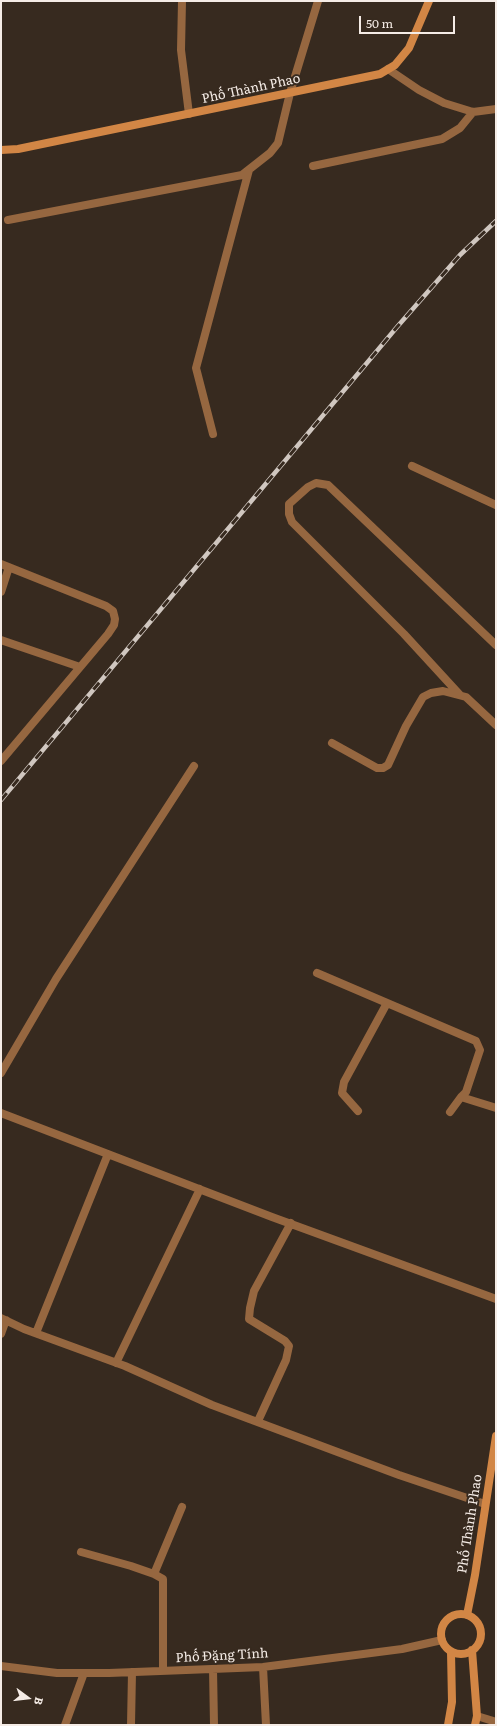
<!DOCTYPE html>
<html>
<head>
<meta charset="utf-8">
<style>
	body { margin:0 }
	#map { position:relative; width:497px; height:1726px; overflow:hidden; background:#372a1f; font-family:Literata,serif }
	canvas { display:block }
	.frame { position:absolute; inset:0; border:2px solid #f5ece6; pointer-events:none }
	.north { position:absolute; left:8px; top:1678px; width:40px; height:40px; -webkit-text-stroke:3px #372a1f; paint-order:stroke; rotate:105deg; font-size:11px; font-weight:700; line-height:16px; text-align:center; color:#f5ece6 }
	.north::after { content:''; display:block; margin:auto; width:14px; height:18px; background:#f5ece6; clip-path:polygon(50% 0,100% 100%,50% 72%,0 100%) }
	.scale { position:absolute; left:359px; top:16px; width:96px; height:18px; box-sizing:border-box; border:2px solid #f5ece6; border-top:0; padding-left:5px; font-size:12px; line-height:14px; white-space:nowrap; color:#f5ece6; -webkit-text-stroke:3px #372a1f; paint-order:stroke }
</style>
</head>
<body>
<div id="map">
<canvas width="497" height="1726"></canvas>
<div class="frame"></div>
<div class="north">B</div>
<div class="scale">50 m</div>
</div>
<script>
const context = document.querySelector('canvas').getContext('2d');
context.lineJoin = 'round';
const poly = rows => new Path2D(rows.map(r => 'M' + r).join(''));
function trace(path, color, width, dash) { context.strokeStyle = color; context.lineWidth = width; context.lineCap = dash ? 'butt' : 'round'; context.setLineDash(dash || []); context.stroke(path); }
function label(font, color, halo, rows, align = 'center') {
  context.font = font + ' Literata,serif'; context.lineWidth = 4; context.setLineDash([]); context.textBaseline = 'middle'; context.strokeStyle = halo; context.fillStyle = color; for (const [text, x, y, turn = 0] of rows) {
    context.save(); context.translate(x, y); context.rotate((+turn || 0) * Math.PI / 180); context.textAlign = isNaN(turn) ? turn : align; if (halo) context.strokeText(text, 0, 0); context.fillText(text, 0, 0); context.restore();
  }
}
const street = poly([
	[182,1,181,50,189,114],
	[388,69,419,90,444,103,473,112,496,109],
	[313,166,442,139,460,128,473,112],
	[8,220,242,175,270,153,278,143,290,93,318,1],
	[213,434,196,368,249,170],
	[412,466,496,505],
	[1,564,106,606,113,611,115,619,114,625,108,634,1,761],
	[1,592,9,567],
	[1,640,80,667],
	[460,695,404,634,292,522,289,514,289,504,308,487,316,483,328,485,496,645],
	[332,743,377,768,383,768,388,765,406,726,423,697,431,693,443,691,466,697,496,725],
	[317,973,476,1041,480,1050,466,1092,461,1097,450,1112],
	[1,1073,56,979,194,766],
	[461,1097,496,1108],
	[358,1111,342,1093,344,1082,387,1003],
	[1,1113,272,1217,496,1299],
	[1,1318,24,1329,125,1366,212,1405,399,1475,485,1504],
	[36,1333,108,1154],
	[1,1334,6,1320],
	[116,1363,200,1189],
	[258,1421,286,1360,289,1346,285,1341,249,1319,250,1308,254,1291,291,1223],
	[81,1552,131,1566,154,1574],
	[1,1666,57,1673,109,1673,263,1667,402,1649,442,1640],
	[263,1667,266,1725],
	[213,1669,214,1725],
	[163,1671,163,1579,154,1574,182,1507],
	[477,1716,496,1722],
	[65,1725,84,1673],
	[131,1725,132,1672]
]);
const secondary = poly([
	[1,150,18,149,380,74,395,65,409,48,429,1],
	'441 1634a20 20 0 1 1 40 0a20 20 0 1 1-40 0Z',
	[467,1615,475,1575,496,1436],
	[472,1650,477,1716,475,1725],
	[448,1725,452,1702,451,1652]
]);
const rail = poly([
	[1,800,397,327,460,255,496,221]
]);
const streetNames = [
	["Phố Thành Phao",251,89,-12],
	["Phố Thành Phao",470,1524,-81],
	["Phố Đặng Tính",222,1656,-3]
];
trace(street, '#966740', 8);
trace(secondary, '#d28645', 8);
trace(rail, '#d0c7c0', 4.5);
trace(rail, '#372a1f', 3, [9]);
label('13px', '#f5ece6', '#372a1f', streetNames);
</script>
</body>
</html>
